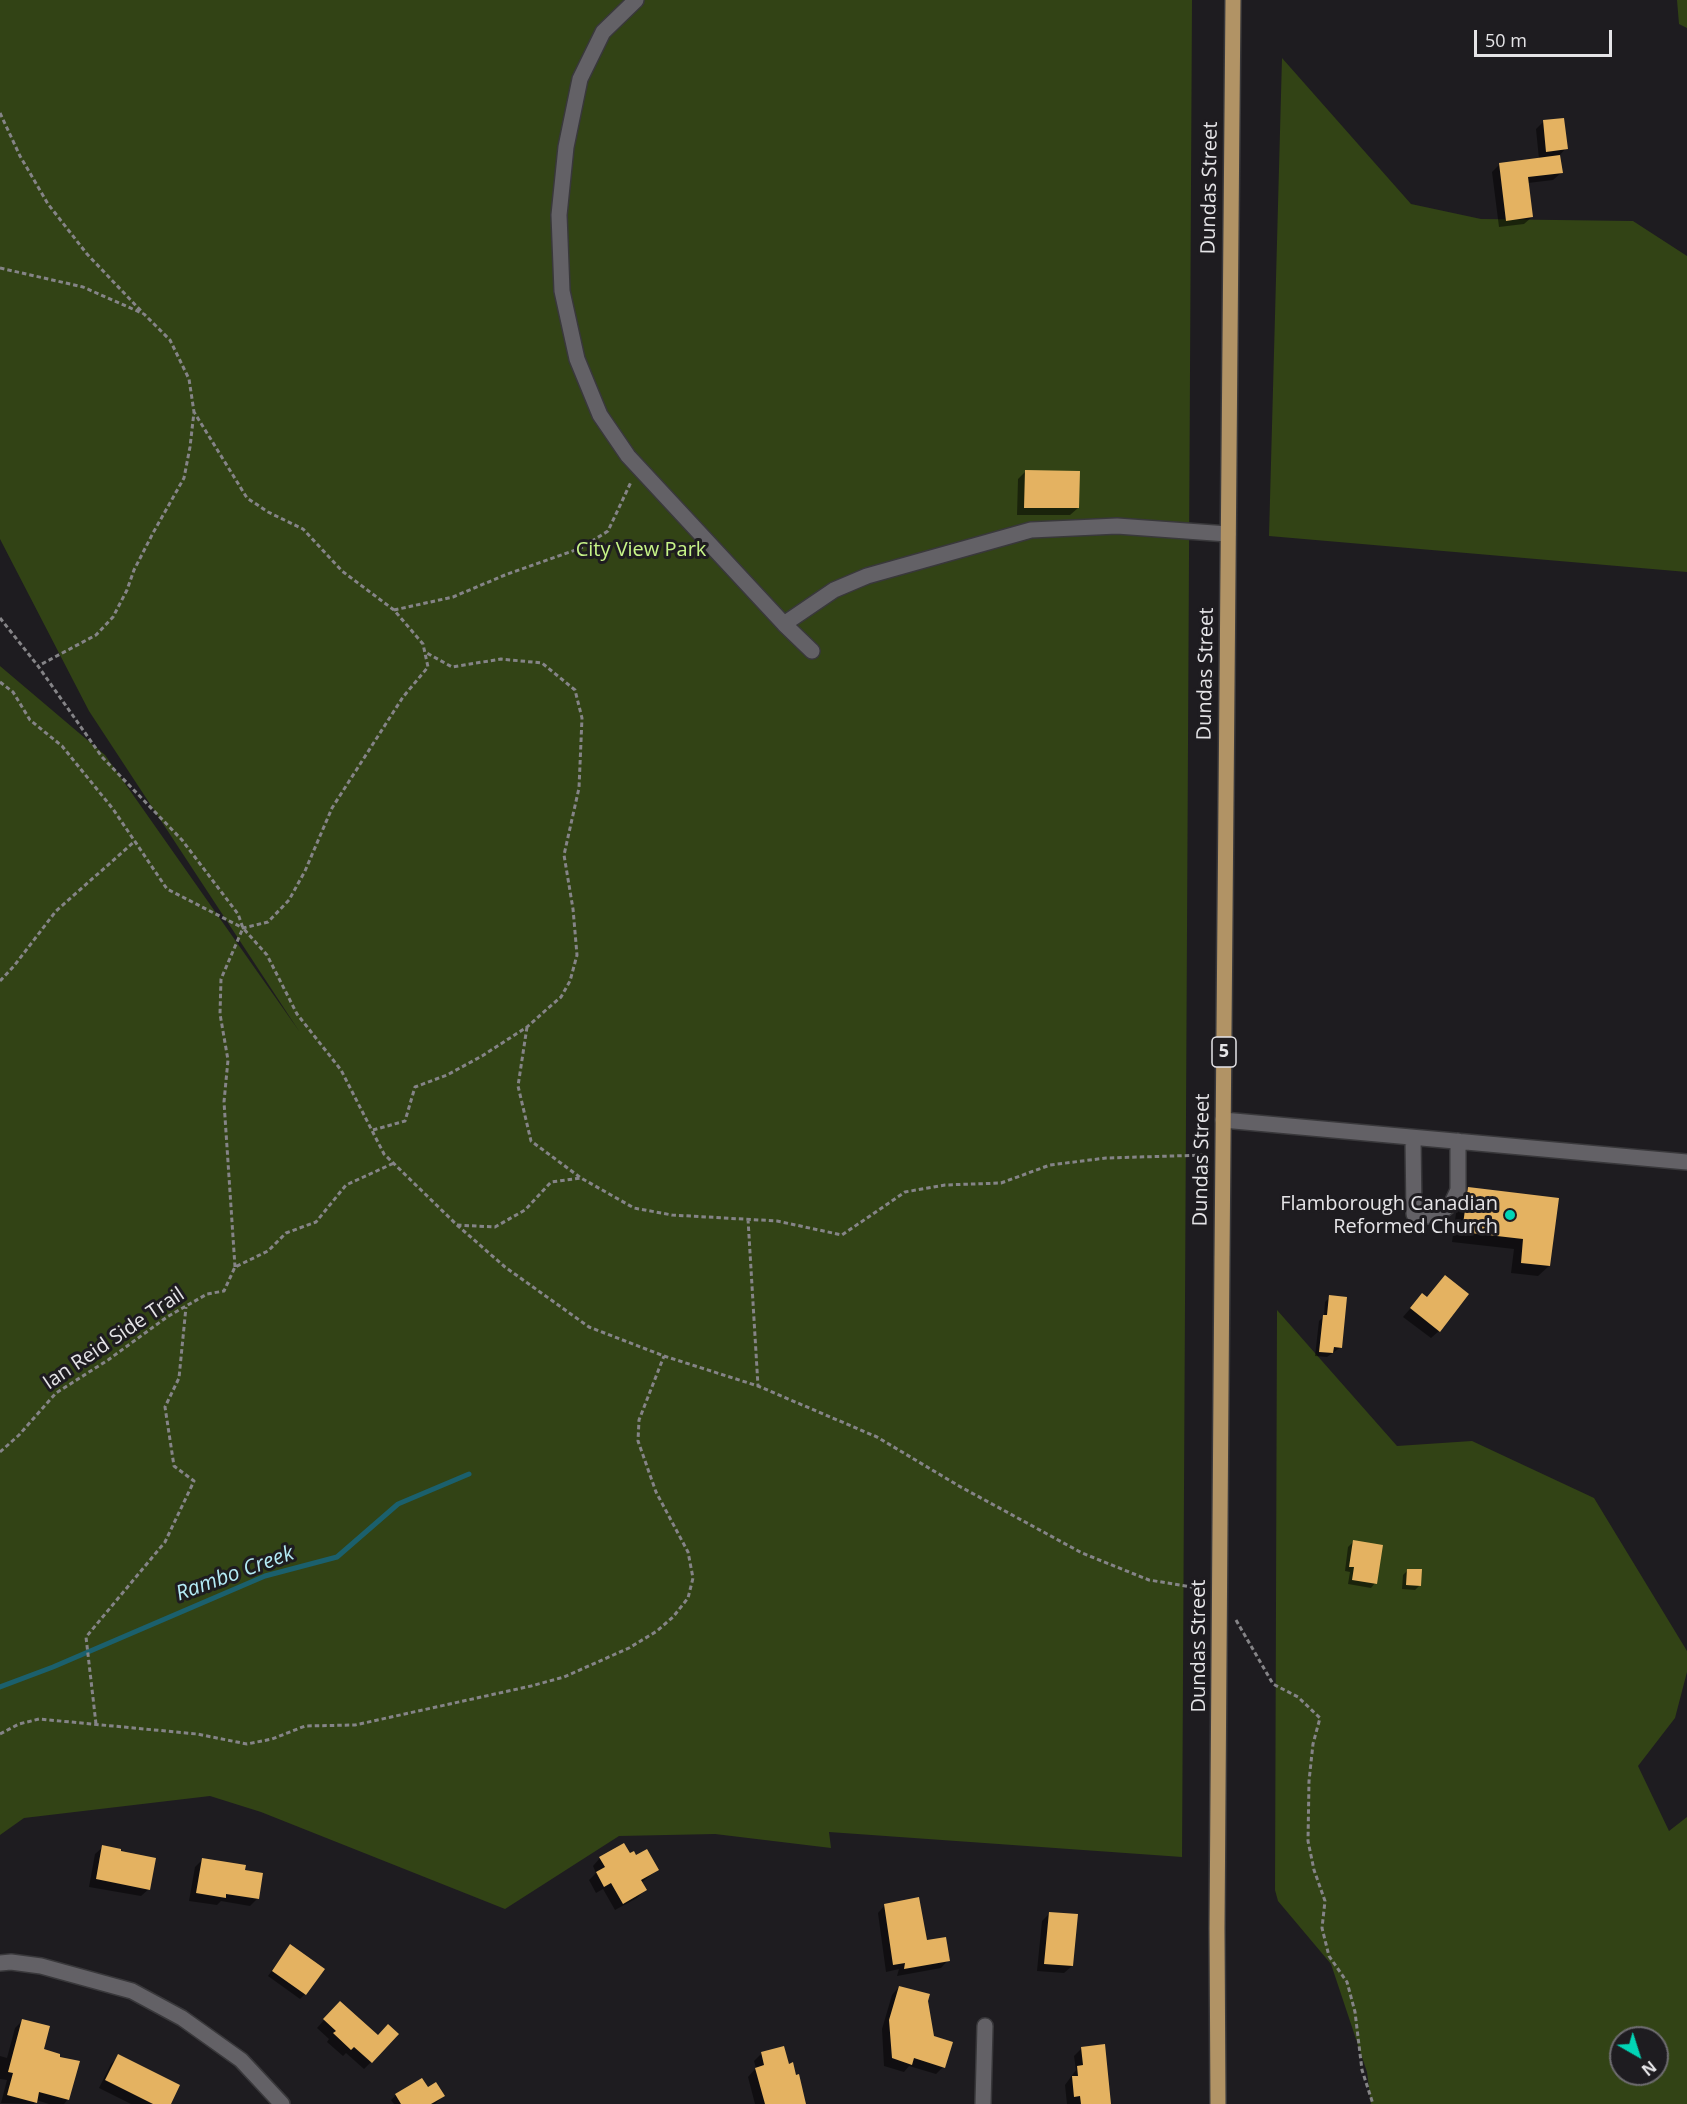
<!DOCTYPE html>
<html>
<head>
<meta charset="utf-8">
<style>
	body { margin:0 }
	#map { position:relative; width:1687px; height:2104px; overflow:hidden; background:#1e1c20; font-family:"Open Sans",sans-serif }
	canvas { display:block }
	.north { position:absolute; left:1609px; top:2026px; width:60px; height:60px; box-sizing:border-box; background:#1e1c20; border:2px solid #6e6c70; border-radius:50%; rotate:141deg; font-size:16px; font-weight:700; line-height:24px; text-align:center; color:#e5e4e7 }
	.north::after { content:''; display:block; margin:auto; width:21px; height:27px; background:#02d5b6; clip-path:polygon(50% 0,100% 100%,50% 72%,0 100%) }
	.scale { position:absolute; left:1474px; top:30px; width:138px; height:27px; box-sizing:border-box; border:3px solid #e5e4e7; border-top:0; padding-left:8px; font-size:18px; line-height:21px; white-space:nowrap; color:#e5e4e7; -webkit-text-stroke:4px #1e1c20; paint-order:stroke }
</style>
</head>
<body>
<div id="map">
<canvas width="1687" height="2104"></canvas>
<div class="north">N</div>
<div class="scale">50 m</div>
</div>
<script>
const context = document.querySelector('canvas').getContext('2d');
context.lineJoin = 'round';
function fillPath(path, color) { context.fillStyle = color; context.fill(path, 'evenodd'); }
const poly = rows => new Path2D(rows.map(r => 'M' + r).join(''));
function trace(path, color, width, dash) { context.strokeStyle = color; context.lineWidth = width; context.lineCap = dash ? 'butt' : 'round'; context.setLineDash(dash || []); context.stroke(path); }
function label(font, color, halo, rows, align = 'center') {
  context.font = font + ' "Open Sans",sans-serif'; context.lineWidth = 6; context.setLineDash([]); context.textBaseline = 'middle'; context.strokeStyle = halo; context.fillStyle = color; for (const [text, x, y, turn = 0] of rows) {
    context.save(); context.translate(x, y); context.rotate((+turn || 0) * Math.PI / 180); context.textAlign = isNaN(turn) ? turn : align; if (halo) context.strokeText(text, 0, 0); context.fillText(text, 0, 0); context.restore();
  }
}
const green = poly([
	[0,0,1192,0,1182,1857,829,1832,831,1848,715,1834,619,1836,505,1909,261,1812,210,1796,24,1818,0,1835,0,666,105,755,299,1031,89,711,0,539],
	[1677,0,1687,0,1687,28,1679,24],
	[1282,58,1411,204,1481,219,1633,221,1687,256,1687,572,1269,536],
	[1277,1310,1397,1446,1472,1441,1594,1498,1687,1651,1687,1672,1675,1718,1638,1766,1669,1831,1687,1817,1687,2104,1371,2104,1367,2072,1331,1964,1278,1901,1275,1890],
	[1621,2038,1657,2038,1657,2074,1621,2074]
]);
const shadow = poly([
	[1543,122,1566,148,1559,156,1561,173,1553,180,1528,183,1532,217,1524,224,1499,227,1492,172,1500,164,1539,159,1536,129],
	[1025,472,1078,508,1070,515,1017,515,1018,479],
	[1468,1188,1557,1199,1549,1266,1538,1276,1511,1273,1514,1249,1452,1242,1458,1199],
	[1422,1295,1439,1331,1431,1338,1403,1317],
	[1330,1297,1341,1347,1327,1357,1315,1356,1319,1321,1324,1316,1325,1302],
	[1353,1542,1375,1583,1371,1588,1348,1584,1350,1572,1345,1571,1348,1547],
	[1408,1570,1420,1585,1415,1590,1402,1589,1403,1575],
	[103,1847,149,1889,141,1896,89,1887,95,1854],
	[629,1855,657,1870,641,1883,645,1890,637,1898,615,1910,603,1889,596,1893,589,1880,596,1873,593,1866,600,1858],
	[202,1860,243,1871,258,1898,250,1906,221,1901,217,1905,189,1901,195,1867],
	[885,1905,926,1942,948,1960,941,1968,897,1976,899,1969,886,1972,878,1913],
	[1050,1913,1072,1966,1064,1973,1037,1971,1042,1921],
	[286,1951,305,1994,300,1999,268,1976],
	[899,1987,927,2001,933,2037,943,2067,936,2074,909,2066,904,2072,884,2066,882,2029,892,1995],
	[333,2010,371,2062,364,2069,346,2053,343,2056,327,2042,329,2039,317,2028],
	[23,2020,68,2099,64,2104,49,2104,36,2100,34,2104,1,2103,7,2080,0,2079,0,2056,7,2058,15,2028],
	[1082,2048,1109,2104,1067,2104,1065,2085,1076,2070,1074,2056],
	[762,2053,787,2065,805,2104,755,2104,748,2077,756,2068,754,2061],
	[119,2056,169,2104,131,2104,99,2088,111,2064],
	[428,2090,443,2096,435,2104,394,2104,391,2100,396,2095]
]);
const stream = poly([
	[0,1687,53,1667,265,1576,337,1557,398,1504,469,1474]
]);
const building = poly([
	[1564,118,1568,149,1546,152,1543,120],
	[1560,155,1563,173,1528,177,1533,217,1506,221,1499,163],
	[1025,470,1080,471,1079,508,1024,508],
	[1468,1187,1559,1198,1550,1266,1521,1263,1523,1239,1462,1232],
	[1445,1275,1469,1294,1440,1332,1410,1308,1422,1293,1427,1297],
	[1329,1295,1347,1297,1342,1348,1334,1347,1333,1353,1319,1352,1323,1315,1327,1315],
	[1353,1540,1383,1545,1377,1584,1352,1580,1354,1567,1349,1567],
	[1407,1569,1422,1569,1421,1586,1406,1585],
	[624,1843,630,1853,634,1851,636,1855,647,1849,659,1870,641,1880,647,1890,623,1904,611,1883,604,1887,596,1872,605,1867,599,1857],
	[102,1845,121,1849,121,1851,156,1858,150,1890,96,1879],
	[202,1858,246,1865,245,1870,263,1873,259,1899,226,1894,226,1898,196,1893],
	[919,1897,927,1940,946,1937,950,1961,904,1969,905,1963,893,1965,884,1904],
	[1049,1912,1078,1914,1073,1966,1044,1964],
	[290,1944,325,1969,306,1995,272,1971],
	[899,1986,930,1994,928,2001,934,2036,953,2042,945,2068,914,2058,912,2065,892,2058,889,2020],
	[340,2001,378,2035,388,2024,399,2034,372,2063,354,2047,351,2050,333,2033,336,2031,323,2019],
	[22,2019,50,2026,44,2049,60,2054,60,2057,80,2061,69,2100,39,2092,37,2103,7,2095,13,2073,8,2072],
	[1105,2044,1111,2104,1081,2104,1080,2096,1074,2097,1072,2076,1078,2076,1077,2066,1083,2065,1081,2047],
	[784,2046,789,2064,793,2062,796,2075,799,2074,806,2104,765,2104,755,2068,764,2065,761,2052],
	[118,2054,180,2085,171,2104,153,2104,105,2080],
	[422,2078,428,2087,436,2082,445,2096,431,2104,401,2104,395,2094]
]);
const path = poly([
	[0,113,20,156,48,204,87,254,143,313],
	[0,268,83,287,144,314,170,340,189,379,194,412,190,447,184,478,153,533,134,570,127,590,113,617,96,635,38,666],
	[394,610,453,597,505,575,581,548,608,531,631,482],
	[0,618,38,666,102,757,182,840,238,914,243,928,267,955,297,1014,341,1070,384,1154,457,1225,505,1267,589,1327,664,1356,758,1386,877,1437,959,1486,1082,1553,1149,1580,1204,1589],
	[0,682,13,692,30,720,62,746,113,809,167,889,243,928,268,922,289,900,305,871,332,808,403,697,428,667,423,644,394,610,342,571,303,529,268,512,247,498,194,412],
	[0,981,14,966,56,911,135,841],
	[527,1027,518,1086,531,1141,581,1178],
	[373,1130,405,1121,415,1087,447,1075,482,1056,527,1027,547,1009,561,997,570,981,577,955,573,909,564,855,579,788,582,718,575,690,542,663,501,659,452,667,425,652],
	[748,1219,758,1386],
	[457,1225,495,1227,525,1210,551,1182,581,1178,634,1208,672,1215,777,1221,842,1235,905,1192,945,1185,1001,1183,1050,1165,1106,1158,1206,1155],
	[235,1267,224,1102,228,1060,220,1014,221,979,243,928],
	[0,1452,19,1435,56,1393,108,1360,167,1317,207,1294,224,1291,235,1267,268,1251,286,1233,316,1222,346,1185,394,1163],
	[1236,1620,1273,1684,1298,1697,1320,1718,1313,1744,1309,1781,1308,1841,1314,1870,1325,1901,1322,1928,1329,1956,1347,1982,1355,2012,1362,2070,1373,2104],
	[96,1724,86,1637,165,1542,194,1481,174,1466,165,1407,179,1378,186,1307],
	[0,1734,19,1724,39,1719,197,1734,247,1744,272,1739,305,1726,355,1725,531,1686,564,1677,629,1648,657,1631,673,1617,688,1598,693,1578,688,1552,656,1492,638,1441,639,1420,664,1356]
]);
const minor = poly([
	[636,0,603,32,580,79,566,147,559,215,562,291,577,359,600,415,628,456,784,624,812,651],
	[784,624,834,590,867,576,1031,530,1117,526,1228,534],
	[1223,1120,1687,1162],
	[1413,1138,1414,1214,1428,1216,1441,1212,1452,1203,1458,1190,1458,1141],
	[0,1963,11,1962,41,1966,132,1991,182,2018,241,2060,282,2104],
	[983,2104,985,2026]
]);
const major = poly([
	[1218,2104,1217,1928,1222,1256,1233,0]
]);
const markers = [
	[1510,1215,6,"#02d5b6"]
];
const shields = [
	[1224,1052,24]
];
const shieldNames = [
	["5",1224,1052]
];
const streetNames = [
	["Dundas Street",1210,188,-89],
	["Dundas Street",1206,674,-89],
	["Dundas Street",1202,1160,-89],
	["Ian Reid Side Trail",114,1339,-34],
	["Dundas Street",1199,1646,-90]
];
const parkNames = [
	["City View Park",641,550]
];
const poiNames = [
	["Flamborough Canadian",1498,1204],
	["Reformed Church",1498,1227]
];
const waterNames = [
	["Rambo Creek",235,1574,-20]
];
fillPath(green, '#324315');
fillPath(shadow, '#0007');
trace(stream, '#1b606d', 5);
fillPath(building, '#e4b261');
trace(minor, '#39383b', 18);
trace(major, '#39383b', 18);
trace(path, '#858487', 3, [4.5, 3]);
trace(minor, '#636166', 15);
trace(major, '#b19365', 15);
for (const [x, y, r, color] of markers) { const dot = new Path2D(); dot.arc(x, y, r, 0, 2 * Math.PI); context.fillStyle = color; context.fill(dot); trace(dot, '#1e1c20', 2); }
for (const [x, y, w] of shields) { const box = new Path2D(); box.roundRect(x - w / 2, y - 15, w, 30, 4.5); context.fillStyle = '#1e1c20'; context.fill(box); trace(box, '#e5e4e7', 1.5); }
label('bold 18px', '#e5e4e7', null, shieldNames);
label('20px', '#e5e4e7', '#1e1c20', streetNames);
label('20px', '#c7f488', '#1e1c20', parkNames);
label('20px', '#e5e4e7', '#1e1c20', poiNames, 'right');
label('italic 21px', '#b4ebf6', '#1e1c20', waterNames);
</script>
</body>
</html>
